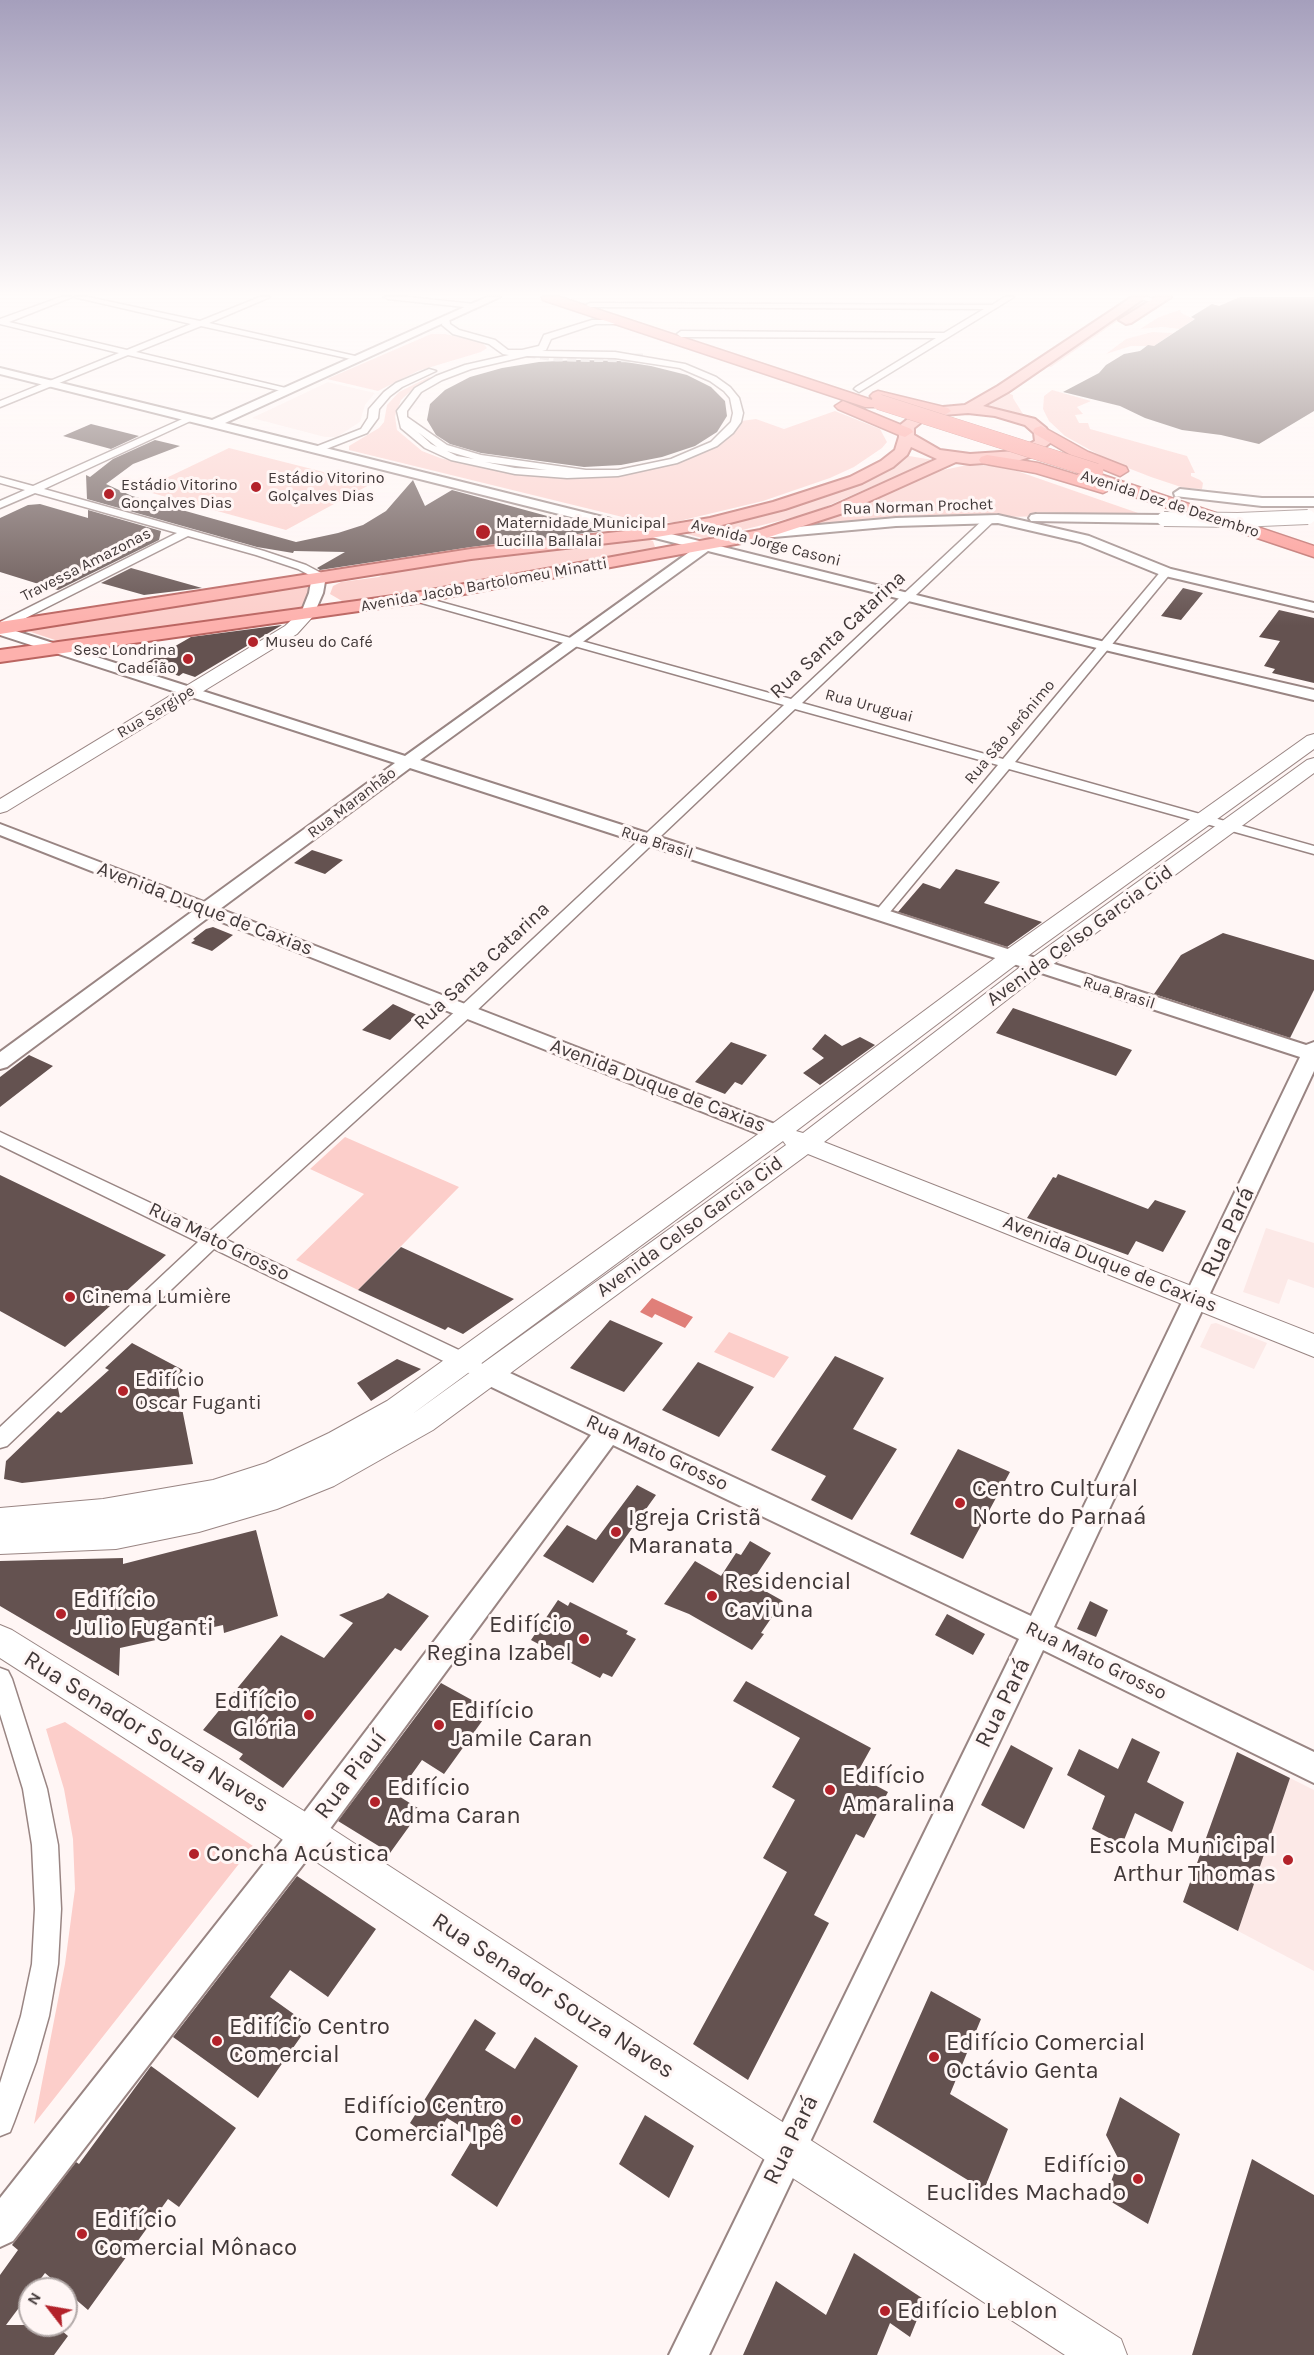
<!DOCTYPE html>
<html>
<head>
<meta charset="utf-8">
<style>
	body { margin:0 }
	#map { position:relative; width:1314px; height:2355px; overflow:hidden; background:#fff6f5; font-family:Karla,sans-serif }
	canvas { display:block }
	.north { position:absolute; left:18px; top:2277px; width:60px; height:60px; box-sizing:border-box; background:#fff6f5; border:2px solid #b3aaa9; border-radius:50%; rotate:301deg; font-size:16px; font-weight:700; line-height:24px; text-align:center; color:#413838 }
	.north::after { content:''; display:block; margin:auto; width:21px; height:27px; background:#b3222a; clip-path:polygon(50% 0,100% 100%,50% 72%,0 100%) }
</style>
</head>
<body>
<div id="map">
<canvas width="1314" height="2355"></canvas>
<div class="north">N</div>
</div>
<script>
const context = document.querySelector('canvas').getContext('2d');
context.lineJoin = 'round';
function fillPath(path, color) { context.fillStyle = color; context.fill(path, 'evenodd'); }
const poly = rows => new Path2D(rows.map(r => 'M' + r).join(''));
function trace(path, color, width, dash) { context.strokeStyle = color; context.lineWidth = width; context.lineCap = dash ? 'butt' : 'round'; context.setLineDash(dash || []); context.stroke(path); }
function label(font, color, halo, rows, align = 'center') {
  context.font = font + ' Karla,sans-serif'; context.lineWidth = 6; context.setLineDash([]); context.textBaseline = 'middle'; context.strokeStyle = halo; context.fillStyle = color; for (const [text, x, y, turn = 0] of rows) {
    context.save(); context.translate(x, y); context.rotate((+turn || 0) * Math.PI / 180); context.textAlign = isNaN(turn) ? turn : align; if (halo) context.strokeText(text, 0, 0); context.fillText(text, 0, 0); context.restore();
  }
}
const built = poly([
	[328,382,375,393,365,405,360,422,337,437,325,437,252,418],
	[1266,1228,1314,1243,1314,1288,1288,1279,1279,1304,1243,1292],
	[1216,1323,1267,1343,1254,1369,1200,1347,1211,1324],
	[1290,1778,1314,1790,1314,1971,1238,1931]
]);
const green = poly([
	[1140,301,1145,302,1051,367,1046,366],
	[1180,310,1181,313,1194,319,1180,329,1162,327,1140,329,1159,317],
	[1152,332,1173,333,1154,346,1131,346,1106,354,1126,339],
	[431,334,445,334,482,342,487,348,481,352,418,371,378,391,327,379],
	[429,377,431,378,412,390,401,400,395,416,397,430,422,451,440,458,506,473,547,476,637,472,679,461,710,449,741,421,756,419,784,429,835,411,880,429,887,442,882,448,854,467,830,478,763,501,675,522,647,523,349,450,349,446,379,428,384,422,387,405,399,392],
	[1052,390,1091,401,1077,407,1083,414,1075,415,1079,423,1088,423,1090,429,1187,456,1195,473,1191,473,1191,476,1200,480,1203,483,1202,489,1184,488,1151,477,1110,461,1065,436,1049,421,1043,409,1044,396],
	[1008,393,1013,395,1013,398,1023,414,984,406],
	[229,448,371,484,286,530,141,490],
	[909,456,933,460,811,513,706,539,679,532,769,514,851,488],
	[967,465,994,466,1017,471,1141,514,870,520,810,525,929,473],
	[623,538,647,539,653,541,655,547,650,551,637,553,353,602,342,601,330,594,333,586,341,582,379,577,390,571],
	[312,581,302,610,67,644,19,628],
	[345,1137,459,1187,358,1290,296,1260,364,1194,310,1169],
	[729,1332,789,1357,774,1378,714,1352],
	[65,1722,253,1846,34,2124,65,1964,75,1889,73,1839,64,1789,46,1729]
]);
const water = poly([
	[652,1298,693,1317,685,1328,655,1314,652,1318,640,1312]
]);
const building = poly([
	[1240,297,1314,297,1314,411,1259,444,1221,435,1182,430,1145,418,1120,406,1063,392,1099,373,1106,365,1124,354,1140,351,1148,345,1154,346,1195,319,1191,317,1212,304,1219,306],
	[579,360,619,361,651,366,687,375,711,387,725,401,727,416,717,432,695,446,662,457,621,465,584,467,481,453,450,444,436,435,427,420,430,404,445,390,470,377,502,368,539,362],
	[91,424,139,436,111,449,63,436],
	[155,440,180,446,133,464,106,484,132,496,296,542,338,533,363,525,386,511,413,480,425,506,452,490,602,531,471,547,320,570,317,568,345,552,294,551,293,553,257,547,87,499,86,475,90,477,113,459],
	[40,504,88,518,88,510,161,531,159,540,58,590,0,572,0,518,28,505],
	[131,568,202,588,144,595,101,583],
	[1183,588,1203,593,1181,620,1161,616],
	[1279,610,1314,618,1314,683,1272,673,1275,669,1264,666,1280,641,1259,637],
	[282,625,195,677,183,673,179,676,144,664,191,637],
	[312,850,343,860,325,874,294,863],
	[956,869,1000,882,984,903,1042,922,1007,947,898,912,923,883,940,889],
	[213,927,233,935,212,951,191,943,195,940,193,939,206,929],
	[1223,933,1314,960,1314,990,1290,1038,1154,994,1181,955],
	[393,1004,417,1015,390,1040,362,1030],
	[1013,1008,1113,1043,1132,1050,1116,1076,996,1033],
	[825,1034,842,1046,860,1037,875,1045,820,1085,803,1073,824,1058,812,1049],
	[731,1042,767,1055,742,1085,735,1082,725,1094,695,1082],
	[29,1055,53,1066,0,1107,0,1077],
	[1058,1174,1148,1209,1155,1200,1186,1211,1163,1252,1136,1241,1128,1255,1027,1218,1053,1177,1056,1178],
	[0,1175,87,1217,166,1255,65,1347,0,1311],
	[401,1247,514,1299,463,1334,448,1327,445,1330,358,1290],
	[610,1320,663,1343,624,1392,570,1368],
	[132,1343,183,1370,176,1378,193,1464,22,1483,4,1479,6,1461,58,1411,61,1413,109,1370,105,1368],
	[835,1356,884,1378,853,1429,897,1449,852,1520,811,1500,826,1476,771,1450],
	[397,1359,421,1369,371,1401,357,1383],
	[698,1362,754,1387,719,1437,662,1410],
	[958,1449,1010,1472,963,1559,910,1534],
	[637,1485,656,1495,593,1583,543,1556,567,1525,596,1540],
	[256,1530,278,1616,224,1633,223,1625,120,1648,119,1676,0,1606,0,1561,123,1558,123,1564],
	[750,1541,771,1553,751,1583,783,1601,761,1633,764,1634,752,1650,689,1614,664,1604,695,1561,721,1576,736,1553,741,1555],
	[388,1593,429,1616,401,1651,395,1648,283,1788,239,1759,243,1754,203,1730,281,1635,324,1658,353,1623,339,1615,383,1598],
	[558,1600,568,1606,570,1602,628,1631,626,1634,636,1639,612,1677,603,1673,600,1678,542,1648,544,1647,531,1640],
	[1090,1601,1108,1610,1096,1637,1077,1629],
	[947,1614,985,1634,973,1655,935,1635],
	[746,1681,871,1748,856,1775,888,1792,864,1838,856,1834,814,1915,829,1923,748,2080,693,2044,787,1872,763,1858,795,1800,772,1787,800,1738,733,1701],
	[441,1683,490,1710,444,1774,422,1760,397,1795,421,1810,390,1853,338,1821],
	[1132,1738,1160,1752,1147,1782,1184,1802,1172,1832,1135,1813,1122,1845,1092,1829,1105,1796,1067,1775,1079,1749,1118,1769],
	[1011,1745,1053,1768,1024,1829,981,1805],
	[1237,1752,1290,1778,1238,1931,1183,1902],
	[297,1876,376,1929,328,1997,290,1970,270,1997,309,2025,258,2098,173,2037],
	[931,1991,981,2019,950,2094,1008,2129,984,2190,873,2122],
	[475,2019,496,2033,485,2050,515,2069,535,2037,578,2066,497,2207,451,2175,475,2135,447,2118,433,2140,410,2123],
	[151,2066,236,2128,179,2207,168,2199,88,2310,45,2273,33,2289,30,2289,30,2293,6,2325,55,2325,68,2336,54,2355,0,2355,0,2275,18,2250,12,2245,76,2162,79,2164],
	[1120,2097,1180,2134,1148,2224,1105,2198,1119,2160,1106,2135],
	[645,2115,694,2146,669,2198,619,2164],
	[1252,2159,1314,2195,1314,2355,1192,2355],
	[854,2253,925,2300,910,2337,890,2323,877,2355,743,2355,776,2281,826,2315]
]);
const minorTunnel = poly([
	[527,353,557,357,643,358]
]);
const minor = poly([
	[61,297,72,297,9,322,127,350,191,324,74,297,88,297,200,321,260,297,270,297,209,323,364,358,360,361,201,326,136,352,290,389,290,393,128,355,0,407,0,401,119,353,0,324,0,319,61,297],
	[384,297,408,297,474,304,478,306,474,308,388,299,384,297],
	[1005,297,1014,297,859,392,854,389,856,387,936,338,681,337,677,334,681,331,944,333,984,309,590,307,586,305,590,303,992,305,1005,297],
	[1132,297,1147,297,1160,301,1156,303,1132,297],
	[443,317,449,317,450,324,459,330,495,340,508,350,522,350,539,346,544,335,592,320,623,320,623,324,596,324,551,339,546,350,542,351,615,352,685,364,716,377,730,387,739,398,743,413,741,422,733,433,717,446,677,463,618,476,567,478,515,474,451,460,425,448,401,428,397,411,415,388,436,376,465,365,509,355,503,354,489,344,453,334,442,325,443,317],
	[527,356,615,358,680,368,710,381,724,391,730,398,733,413,731,422,711,442,671,459,618,470,586,470,481,455,447,445,407,417,407,411,421,392,442,380,471,369,527,356],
	[418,432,437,447,431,444,418,432],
	[447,451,474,459,457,456,447,451],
	[485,462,547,470,515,468,485,462],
	[429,369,436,371,402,387,390,396,379,409,378,418,367,433,321,451,315,451,315,447,361,429,368,418,369,409,384,392,396,383,429,369],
	[189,416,197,418,44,489,264,551,306,565,323,574,323,578,315,578,298,569,256,555,188,536,0,631,0,622,177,533,35,493,0,508,0,501,25,490,0,483,0,477,33,486,189,416],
	[990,516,994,517,994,521,802,703,1003,759,1162,570,1170,570,1170,574,1015,762,1314,846,1314,854,1009,769,885,918,875,918,872,915,875,912,998,765,795,709,471,1016,225,1239,480,1360,483,1366,480,1372,473,1374,466,1372,214,1249,7,1446,0,1448,0,1427,198,1242,0,1145,0,1132,210,1231,459,1008,784,705,411,600,411,596,419,596,791,699,986,517,990,516],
	[0,1668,8,1671,12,1679,47,1789,58,1845,61,1909,58,1964,49,2016,36,2062,14,2122,10,2132,0,2136,0,2083,21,2016,32,1964,35,1909,32,1845,23,1789,0,1714,0,1668]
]);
const tertiary = poly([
	[487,297,500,297,225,423,1105,642,1314,690,1314,700,1105,650,708,551,420,760,1306,1045,1314,1042,1314,1071,1054,1627,1314,1752,1314,1783,1043,1650,709,2355,669,2355,1019,1639,613,1445,318,1845,13,2241,0,2247,0,2198,296,1823,591,1435,479,1381,475,1374,479,1367,488,1364,497,1367,1031,1616,1300,1057,410,768,220,909,785,1128,788,1133,785,1138,777,1140,769,1138,209,917,7,1067,0,1069,0,1052,193,911,0,835,0,824,204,902,395,763,0,635,0,626,405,756,695,548,0,374,0,368,212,420,487,297],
	[1180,489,1262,498,1314,498,1314,506,1262,506,1175,496,1174,493,1180,489],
	[1036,514,1164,515,1171,519,1164,523,1031,521,1029,518,1031,515,1036,514],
	[998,515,1089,536,1171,569,1314,603,1314,611,1161,575,1080,542,998,523,896,526,763,538,756,534,763,530,896,518,998,515],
	[319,572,326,576,323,593,313,616,303,616,301,613,309,593,312,576,319,572]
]);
const secondary = poly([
	[308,608,316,613,297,634,7,811,0,813,0,799,285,626,302,610,308,608],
	[1314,734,1314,749,1018,963,796,1131,803,1133,1028,961,1307,760,1314,758,1314,773,1044,971,824,1142,1314,1334,1314,1357,808,1154,433,1430,334,1486,277,1509,199,1532,116,1549,0,1554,0,1508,103,1499,213,1480,266,1463,329,1433,387,1401,768,1127,1002,953,1307,736,1314,734],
	[783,1141,786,1145,411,1415,783,1141],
	[0,1625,12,1630,320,1821,801,2134,1121,2339,1127,2355,1065,2355,771,2164,294,1847,0,1658,0,1625]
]);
const primary = poly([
	[1132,297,1146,297,1008,392,983,406,1035,419,1046,428,1051,437,1050,443,1033,456,1017,461,970,464,956,462,843,513,763,539,415,603,0,662,0,650,415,593,760,530,831,507,937,459,911,447,907,455,893,467,862,483,785,509,710,528,651,538,471,559,0,634,0,622,471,549,651,528,710,518,773,502,850,477,881,461,895,450,899,437,899,426,914,414,943,407,965,405,998,386,1132,297],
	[968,413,995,416,1025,425,1034,433,1035,441,1016,451,970,454,940,450,914,435,914,428,924,420,943,415,968,413],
	[1156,297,1171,297,1131,323,1126,324,1119,320,1156,297]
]);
const trunk = poly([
	[542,297,560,297,875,401,878,404,875,407,865,407,543,300,542,297],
	[878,391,948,408,951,411,943,416,904,408,873,399,870,396,873,393,878,391],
	[843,401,911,429,913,432,905,437,899,435,838,409,835,406,843,401],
	[1041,426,1088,452,1126,467,1128,471,1120,476,1076,458,1035,434,1033,431,1035,428,1041,426],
	[987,455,1038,463,1077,475,1085,470,1091,471,1314,546,1314,557,1111,489,1103,493,1036,473,981,463,979,460,981,457,987,455]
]);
const tertiaryBridge = poly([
	[1164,519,1238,520,1308,517]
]);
const trunkBridge = poly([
	[879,402,1096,471]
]);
const markers = [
	[256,487,6,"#b3222a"],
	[109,494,6,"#b3222a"],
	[483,532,8,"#b3222a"],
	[253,642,6,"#b3222a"],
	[188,659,6,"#b3222a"],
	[70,1297,6,"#b3222a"],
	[123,1391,6,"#b3222a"],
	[960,1503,6,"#b3222a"],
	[616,1532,6,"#b3222a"],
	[712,1596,6,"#b3222a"],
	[61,1614,6,"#b3222a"],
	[584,1639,6,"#b3222a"],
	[309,1715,6,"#b3222a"],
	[439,1725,6,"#b3222a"],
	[830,1790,6,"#b3222a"],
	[375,1802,6,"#b3222a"],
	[194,1854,6,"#b3222a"],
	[1288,1860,6,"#b3222a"],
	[217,2041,6,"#b3222a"],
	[934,2057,6,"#b3222a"],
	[516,2120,6,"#b3222a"],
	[1138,2179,6,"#b3222a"],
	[82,2234,6,"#b3222a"],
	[885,2311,6,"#b3222a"]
];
const farPoinames = [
	["Estádio Vitorino",268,478],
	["Golçalves Dias",268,496],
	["Estádio Vitorino",121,485],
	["Gonçalves Dias",121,503],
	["Maternidade Municipal",496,523],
	["Lucilla Ballalai",496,541],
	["Museu do Café",265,642],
	["Sesc Londrina",176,650,"right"],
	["Cadeião",176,668,"right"]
];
const farStreetnames = [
	["Avenida Dez de Dezembro",1170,504,18],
	["Rua Norman Prochet",918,507,-2],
	["Avenida Jorge Casoni",766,543,14],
	["Travessa Amazonas",86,565,-27],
	["Avenida Jacob Bartolomeu Minatti",484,585,-10],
	["Rua Uruguai",869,706,15],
	["Rua Sergipe",156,712,-31],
	["Rua São Jerônimo",1010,732,-50],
	["Rua Maranhão",352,803,-37],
	["Rua Brasil",657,843,18],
	["Rua Brasil",1119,993,18]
];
const streetNames = [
	["Rua Santa Catarina",838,635,-43],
	["Avenida Duque de Caxias",205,909,21],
	["Avenida Celso Garcia Cid",1080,936,-36],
	["Rua Santa Catarina",482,966,-43],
	["Avenida Duque de Caxias",658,1086,21],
	["Avenida Celso Garcia Cid",690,1227,-36],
	["Rua Mato Grosso",219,1242,26],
	["Avenida Duque de Caxias",1110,1264,22],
	["Rua Mato Grosso",657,1453,25],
	["Rua Mato Grosso",1096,1661,26]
];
const poiNames = [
	["Cinema Lumière",82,1297],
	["Edifício",135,1380],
	["Oscar Fuganti",135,1403]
];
const nearStreetnames = [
	["Rua Pará",1228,1232,-65],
	["Rua Pará",1003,1703,-64],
	["Rua Senador Souza Naves",146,1732,32],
	["Rua Piauí",351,1775,-53],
	["Rua Senador Souza Naves",553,1996,33],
	["Rua Pará",791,2140,-64]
];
const nearPoinames = [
	["Centro Cultural",972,1489],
	["Norte do Parnaá",972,1517],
	["Igreja Cristã",628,1518],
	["Maranata",628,1546],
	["Residencial",724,1582],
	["Caviuna",724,1610],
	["Edifício",73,1600],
	["Julio Fuganti",73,1628],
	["Edifício",572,1625,"right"],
	["Regina Izabel",572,1653,"right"],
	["Edifício",297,1701,"right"],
	["Glória",297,1729,"right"],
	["Edifício",451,1711],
	["Jamile Caran",451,1739],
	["Edifício",842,1776],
	["Amaralina",842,1804],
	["Edifício",387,1788],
	["Adma Caran",387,1816],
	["Escola Municipal",1276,1846,"right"],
	["Arthur Thomas",1276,1874,"right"],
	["Concha Acústica",206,1854],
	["Edifício Centro",229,2027],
	["Comercial",229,2055],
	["Edifício Comercial",946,2043],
	["Octávio Genta",946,2071],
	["Edifício Centro",504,2106,"right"],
	["Comercial Ipê",504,2134,"right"],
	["Edifício",1126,2165,"right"],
	["Euclides Machado",1126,2193,"right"],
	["Edifício",94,2220],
	["Comercial Mônaco",94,2248],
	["Edifício Leblon",897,2311]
];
fillPath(built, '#fce9e7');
fillPath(green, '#fcceca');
fillPath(water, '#e07f79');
fillPath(building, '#645250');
trace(minorTunnel, '#d9d0cf', 9, [9, 4.5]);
trace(minor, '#998583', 3);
trace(tertiary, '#998583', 4);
trace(secondary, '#998583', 2);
trace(primary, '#bb6561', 4);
trace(trunk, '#bb6561', 3);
fillPath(minor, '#fff');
fillPath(tertiary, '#fff');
fillPath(secondary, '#fff');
fillPath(primary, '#fdb1ad');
fillPath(trunk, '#fc9792');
trace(tertiaryBridge, '#998583', 16, []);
trace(trunkBridge, '#bb6561', 16, []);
trace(tertiaryBridge, '#fff', 14);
trace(trunkBridge, '#fc9792', 15);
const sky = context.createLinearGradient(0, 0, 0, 626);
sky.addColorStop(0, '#a59fbc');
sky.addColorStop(0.47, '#fffbfa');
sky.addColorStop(1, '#fffbfa00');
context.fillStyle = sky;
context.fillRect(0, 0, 1314, 626);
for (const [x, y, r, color] of markers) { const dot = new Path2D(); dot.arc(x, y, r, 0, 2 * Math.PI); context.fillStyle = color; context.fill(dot); trace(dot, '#fff6f5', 2); }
label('16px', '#413838', '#fff6f5', farPoinames, 'left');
label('16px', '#413838', '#fff6f5', farStreetnames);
label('20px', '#413838', '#fff6f5', streetNames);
label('20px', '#413838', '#fff6f5', poiNames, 'left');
label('24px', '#413838', '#fff6f5', nearStreetnames);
label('24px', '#413838', '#fff6f5', nearPoinames, 'left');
</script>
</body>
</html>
